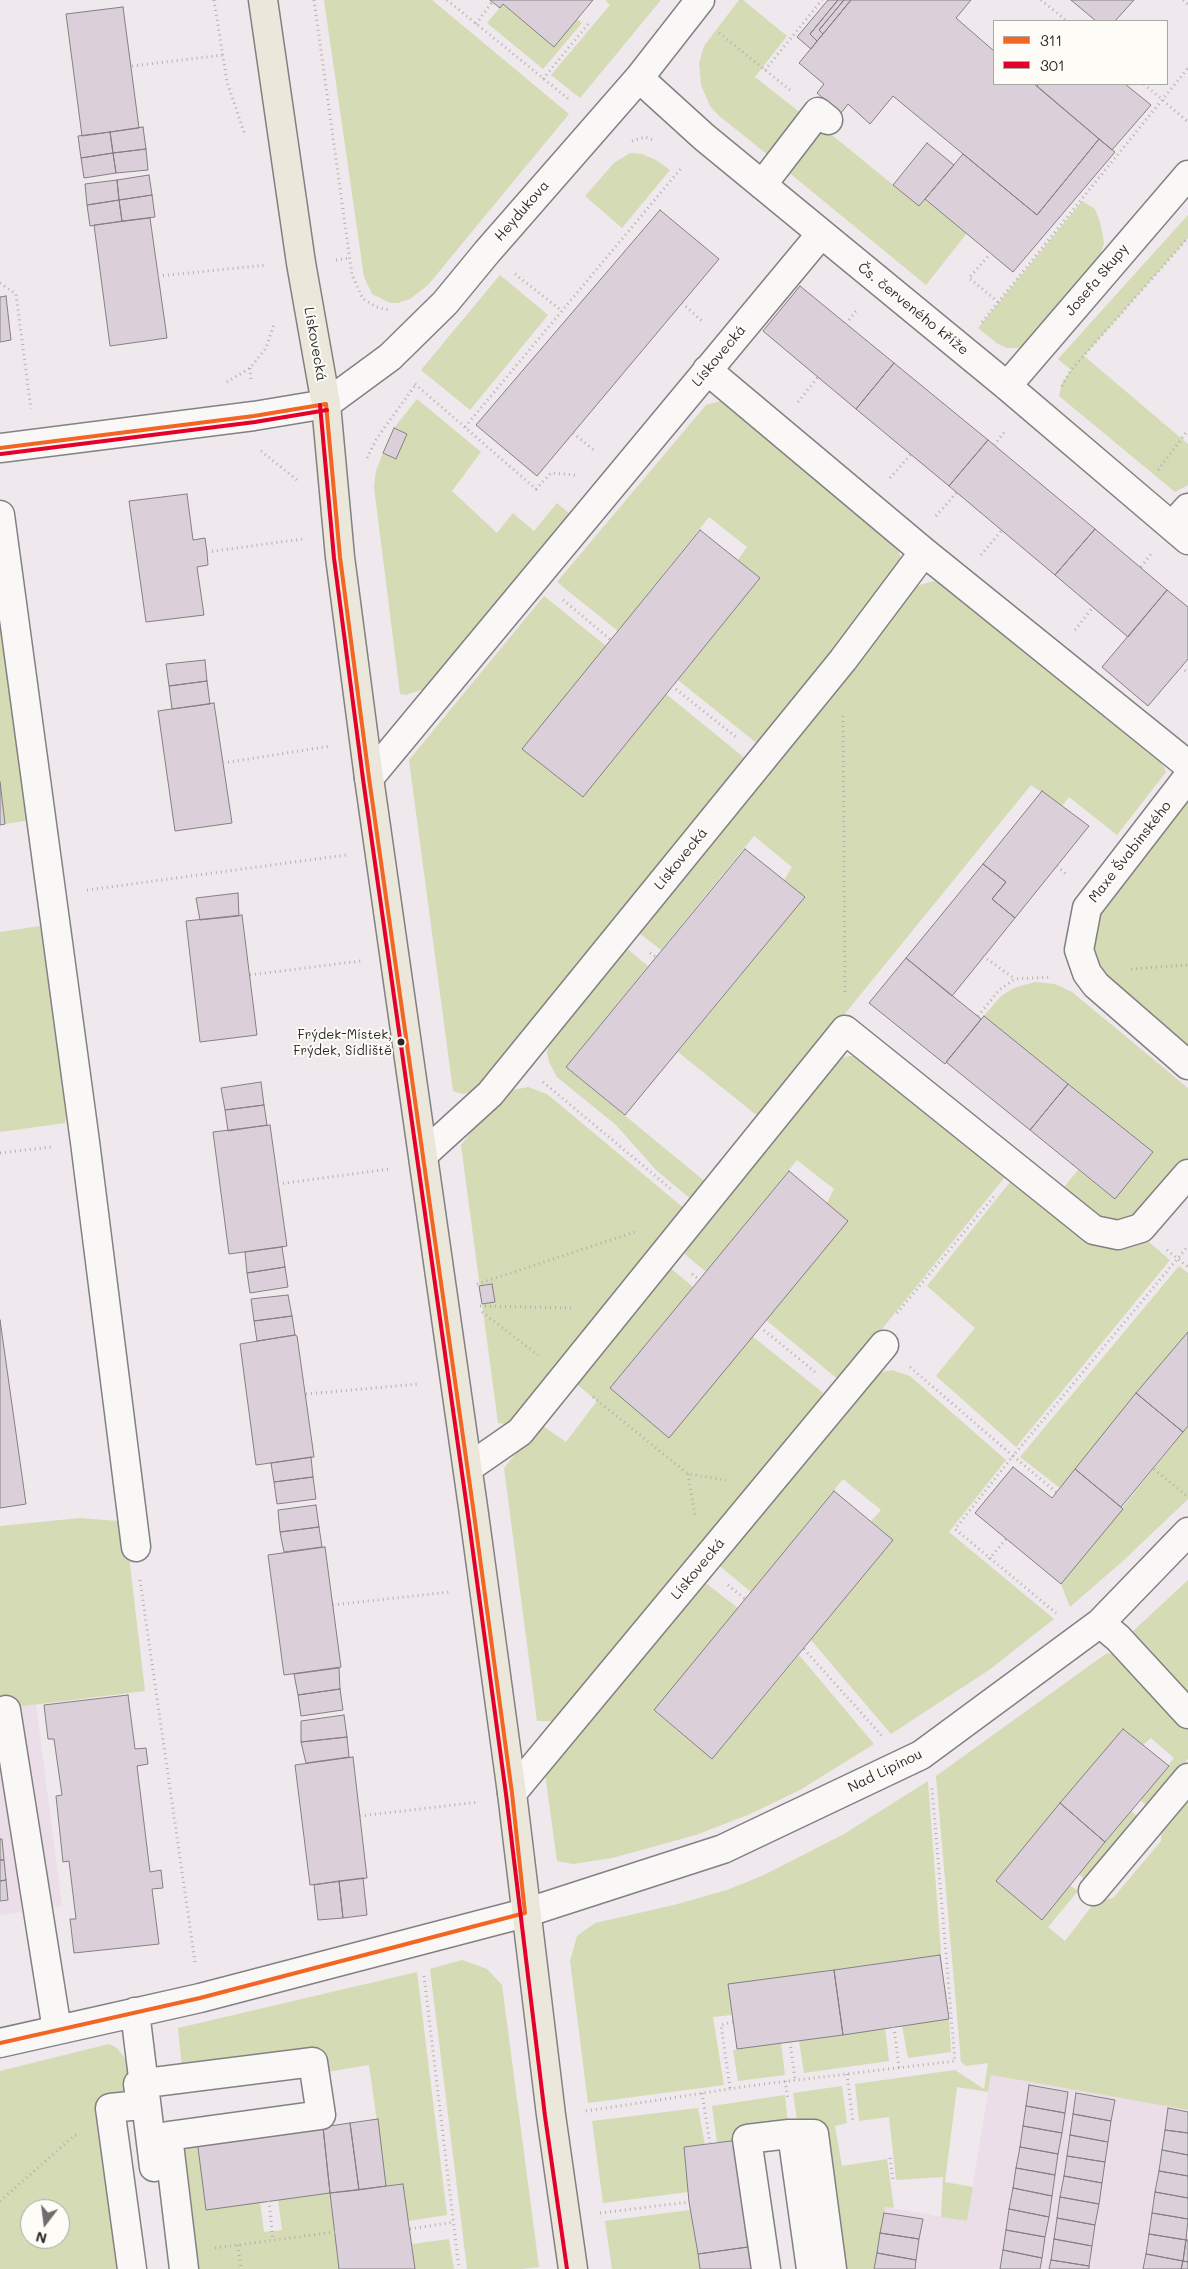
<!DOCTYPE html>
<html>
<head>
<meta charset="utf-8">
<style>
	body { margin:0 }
	#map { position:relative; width:1188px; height:2269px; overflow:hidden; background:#efe8ec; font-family:Mali,sans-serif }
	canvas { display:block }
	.legend { position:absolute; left:993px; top:20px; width:175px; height:65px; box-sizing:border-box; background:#fdfcf7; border:1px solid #a9a8a5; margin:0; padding:6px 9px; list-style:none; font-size:15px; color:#2b2b2b }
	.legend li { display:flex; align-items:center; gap:10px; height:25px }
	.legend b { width:25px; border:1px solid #a9a8a5 }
	.north { position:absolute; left:20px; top:2199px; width:50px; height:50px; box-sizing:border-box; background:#fdfcf7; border:1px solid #a9a8a5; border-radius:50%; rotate:195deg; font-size:14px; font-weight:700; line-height:20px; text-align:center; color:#2b2b2b }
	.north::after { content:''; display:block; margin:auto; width:18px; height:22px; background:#706d6f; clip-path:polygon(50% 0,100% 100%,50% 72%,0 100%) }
</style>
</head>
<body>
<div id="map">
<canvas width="1188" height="2269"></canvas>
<ul class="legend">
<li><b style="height:6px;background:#f26522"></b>311</li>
<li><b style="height:6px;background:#e4002b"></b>301</li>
</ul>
<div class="north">N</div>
</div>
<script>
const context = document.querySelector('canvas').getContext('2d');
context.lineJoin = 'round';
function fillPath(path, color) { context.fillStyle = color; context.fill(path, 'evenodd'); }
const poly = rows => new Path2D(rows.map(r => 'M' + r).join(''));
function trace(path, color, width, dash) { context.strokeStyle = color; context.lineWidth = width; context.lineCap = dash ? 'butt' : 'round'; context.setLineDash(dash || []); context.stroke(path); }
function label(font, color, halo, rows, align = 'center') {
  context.font = font + ' Mali,sans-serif'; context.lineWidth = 4; context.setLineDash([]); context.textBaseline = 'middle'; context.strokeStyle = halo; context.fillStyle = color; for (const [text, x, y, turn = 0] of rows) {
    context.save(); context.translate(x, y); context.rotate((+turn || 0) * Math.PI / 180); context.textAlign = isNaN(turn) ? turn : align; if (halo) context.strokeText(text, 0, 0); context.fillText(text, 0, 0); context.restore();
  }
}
const built = poly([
	[36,1704,62,1906,0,1915,0,1709],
	[991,2075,1188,2110,1188,2269,875,2269,885,2207,967,2221]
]);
const green = poly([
	[324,0,432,0,569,114,428,285,410,299,398,303,390,303,372,294,364,277],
	[605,0,661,0,580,98,551,75,610,5],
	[739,0,743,0,787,36,755,77,802,114,768,155,718,115,710,106,701,85,699,63,704,46],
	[503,4,554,46,577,19,582,23,543,69,487,23],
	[822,127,919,206,925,199,967,233,926,285,787,171],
	[630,153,642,154,656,160,670,170,622,228,585,196,614,163],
	[1082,201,1095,209,1100,222,1104,243,1099,258,1034,342,1020,348,1007,348,998,344,978,328],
	[1188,215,1188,238,1084,356,1188,444,1188,485,1175,492,1059,396,1062,383,1071,370,1058,359],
	[500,275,548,315,470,410,421,370],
	[417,399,481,452,452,491,497,533,513,513,534,531,557,503,571,515,424,689,406,695,400,694,374,487,376,471,383,453,396,459,407,434,394,428],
	[721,401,730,403,895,543,901,558,898,574,759,745,678,680,760,578,738,560,747,547,709,517,618,631,557,582,706,405],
	[934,581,945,584,1158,755,1166,772,1117,835,1069,797,1062,806,1031,785,760,1118,678,1052,805,897,784,880,792,867,754,836,661,950,634,929,909,592,916,586],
	[544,596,606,646,523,750,583,797,666,694,747,760,476,1090,463,1094,453,1091,409,760],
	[0,626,4,626,31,820,5,824,0,782],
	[1188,795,1188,1050,1107,985,1092,952,1096,916],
	[40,926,67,1108,65,1123,0,1132,0,932],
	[621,944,648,966,566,1067,708,1184,693,1201,656,1170,616,1125,557,1077,549,1062,547,1052,551,1032],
	[1035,982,1055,984,1072,992,1188,1088,1188,1163,1130,1223,1098,1221,1061,1191,1078,1170,1115,1199,1068,1084,984,1016,1001,996,1014,988],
	[856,1055,1008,1173,840,1381,766,1320,834,1189,797,1160,706,1272,680,1250,839,1058],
	[528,1087,547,1094,686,1210,516,1420,508,1424,498,1423,461,1145,500,1095,513,1090],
	[1014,1177,1090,1237,1143,1237,1170,1260,1016,1447,936,1376,975,1328,927,1286],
	[668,1266,693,1287,610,1388,669,1437,752,1336,827,1396,555,1721,537,1721,504,1468,540,1424,566,1442,597,1401,574,1382],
	[1179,1266,1188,1273,1188,1332,1060,1488,1020,1457],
	[892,1370,910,1376,1006,1460,949,1532,1054,1619,989,1670,891,1734,811,1640,893,1540,871,1521,881,1510,843,1479,751,1592,716,1563,872,1374],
	[1188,1426,1188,1499,1124,1560,1070,1607,1061,1584],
	[80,1518,118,1521,128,1548,145,1691,0,1709,0,1526],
	[1188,1580,1188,1699,1132,1637,1132,1632],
	[703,1581,738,1608,654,1711,712,1759,799,1655,874,1744,800,1790,750,1814,696,1835,612,1858,573,1864,557,1861,545,1773],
	[1107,1653,1117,1655,1188,1726,1188,1759,1148,1807,1140,1800,1174,1758,1151,1738,1143,1745,1123,1729,996,1881,1042,1920,1070,1885,1078,1891,1048,1927,1065,1941,1095,1902,1113,1898,1161,1841,1162,1820,1188,1790,1188,2110,991,2075,988,2092,957,2087,945,2182,973,2187,967,2221,941,2217,943,2177,896,2180,889,2117,859,2121,855,2084,955,2070,984,2089,988,2063,966,2066,961,2062,936,1776],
	[928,1781,941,1953,940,1955,729,1984,732,2015,713,2017,724,2085,588,2103,570,1961,577,1936,595,1923,674,1905,727,1890,764,1875,844,1834],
	[1131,1811,1139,1818,1086,1881,1079,1874],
	[462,1960,487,1969,502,1985,539,2267,521,2269,467,2269,430,1969],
	[417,1972,447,2215,408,2221,403,2184,386,2186,369,2065,315,2074,183,2078,178,2028],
	[949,2019,951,2052,908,2058,902,2026],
	[885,2028,889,2061,804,2073,799,2041],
	[781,2043,785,2075,738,2081,733,2050],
	[109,2044,117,2048,135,2071,138,2084,111,2108,132,2269,0,2269,0,2071],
	[30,2209,60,2209,60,2239,30,2239],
	[842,2086,847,2123,835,2126,842,2166,887,2159,894,2208,885,2207,875,2269,832,2269,799,2134,793,2093],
	[785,2095,789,2134,717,2143,712,2106],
	[698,2108,705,2145,684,2147,688,2192,603,2203,592,2121],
	[196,2132,260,2202,264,2232,282,2230,278,2200,330,2193,339,2269,184,2269,168,2136],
	[690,2210,700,2269,612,2269,605,2221],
	[449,2239,454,2269,415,2269,412,2244]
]);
const building = poly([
	[490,0,593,0,554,47,503,4,500,8,490,0],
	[828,0,838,0,810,34,817,41,811,49,797,37,828,0],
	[838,0,844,0,819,30,823,34,817,41,810,34,838,0],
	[844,0,851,0,823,34,819,30,844,0],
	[851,0,971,0,956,18,994,51,994,84,1034,84,1099,139,1037,215,893,96,870,124,848,104,841,113,817,93,824,84,799,63,851,0],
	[1071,0,1134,0,1115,21,1096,21,1071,0],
	[123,7,139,128,82,136,66,14,123,7],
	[1039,84,1125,84,1151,105,1112,150,1037,86,1039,84],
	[143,127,146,149,113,153,110,132,143,127],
	[110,132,113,153,81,158,78,136,110,132],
	[1099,139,1115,152,1013,272,925,199,963,154,1037,215,1099,139],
	[927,143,954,165,919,206,893,185,927,143],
	[146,149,148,170,116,173,113,153,146,149],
	[113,153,116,173,84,178,81,158,113,153],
	[149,175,152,195,119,200,117,180,149,175],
	[117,180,119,200,87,205,85,184,117,180],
	[152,195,155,217,122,221,119,200,152,195],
	[119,200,122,221,90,226,87,205,119,200],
	[660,210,719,259,537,476,476,425,660,210],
	[150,218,167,338,110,346,94,225,150,218],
	[800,286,894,363,856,409,763,331,800,286],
	[6,296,11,340,0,342,0,297,6,296],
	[894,363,988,440,949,486,856,409,894,363],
	[394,428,407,434,396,459,383,453,394,428],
	[988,440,1095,529,1055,575,949,486,988,440],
	[187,494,193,540,205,538,207,552,208,565,197,567,204,615,146,622,129,501,187,494],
	[1095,529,1167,590,1128,637,1055,575,1095,529],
	[700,530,760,578,583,797,522,749,700,530],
	[1167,590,1188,607,1188,659,1148,706,1102,667,1167,590],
	[205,660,207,681,169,686,166,664,205,660],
	[207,681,210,704,172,709,169,686,207,681],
	[214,703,232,823,175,831,158,711,214,703],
	[0,782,5,824,0,825,0,782],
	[1042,791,1089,826,1015,918,992,899,1006,882,983,864,1042,791],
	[745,849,805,897,625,1115,566,1067,745,849],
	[983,864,1006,882,992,899,1015,918,952,996,906,958,983,864],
	[238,893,239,916,200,920,196,898,238,893],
	[242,915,257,1035,200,1042,186,921,242,915],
	[906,958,981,1019,945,1064,869,1003,906,958],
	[984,1016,1068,1084,1030,1130,946,1062,984,1016],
	[261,1082,264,1105,225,1110,221,1088,261,1082],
	[1068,1084,1153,1152,1115,1199,1030,1130,1068,1084],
	[264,1105,267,1125,228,1131,225,1110,264,1105],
	[270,1125,287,1246,229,1254,213,1132,270,1125],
	[789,1171,848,1221,669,1438,610,1388,789,1171],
	[282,1247,285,1267,247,1273,245,1252,282,1247],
	[285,1267,288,1287,250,1293,247,1273,285,1267],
	[492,1284,495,1302,482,1304,479,1286,492,1284],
	[288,1295,292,1316,254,1321,251,1299,288,1295],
	[292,1316,295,1335,257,1341,254,1321,292,1316],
	[0,1320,26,1504,0,1508,0,1320],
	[1188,1332,1188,1426,1183,1432,1136,1393,1188,1332],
	[295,1335,297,1336,314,1457,256,1465,240,1344,295,1335],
	[1136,1393,1183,1432,1121,1507,1075,1469,1136,1393],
	[311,1457,313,1477,274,1482,271,1463,311,1457],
	[1013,1467,1052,1498,1075,1469,1123,1509,1061,1584,975,1513,1013,1467],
	[313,1477,316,1499,277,1504,274,1482,313,1477],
	[834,1491,893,1540,712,1759,654,1710,834,1491],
	[316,1505,319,1527,280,1532,278,1510,316,1505],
	[319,1527,322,1547,284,1552,280,1532,319,1527],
	[325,1547,341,1667,284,1675,268,1555,325,1547],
	[339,1668,340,1689,298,1695,294,1674,339,1668],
	[340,1689,343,1710,301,1716,298,1695,340,1689],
	[128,1695,135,1749,146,1748,148,1764,137,1766,150,1872,161,1870,163,1888,152,1889,159,1944,74,1953,70,1919,76,1919,69,1861,63,1862,56,1796,62,1795,54,1739,48,1739,44,1705,128,1695],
	[344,1715,347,1737,301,1742,301,1721,344,1715],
	[1123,1729,1169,1766,1105,1842,1060,1803,1123,1729],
	[347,1737,349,1757,306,1763,301,1742,347,1737],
	[353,1757,367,1878,310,1885,295,1765,353,1757],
	[1060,1803,1105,1842,1042,1920,996,1881,1060,1803],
	[0,1839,2,1839,4,1860,0,1860,0,1839],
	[0,1860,4,1860,6,1880,0,1881,0,1860],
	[363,1878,367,1915,343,1918,339,1881,363,1878],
	[6,1880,8,1900,0,1901,0,1881,6,1880],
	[339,1881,343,1918,318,1920,314,1885,339,1881],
	[940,1955,949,2019,843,2035,834,1970,940,1955],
	[834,1970,843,2035,737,2049,728,1984,834,1970],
	[1029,2085,1068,2092,1065,2113,1026,2106,1029,2085],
	[1076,2093,1115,2100,1111,2121,1073,2114,1076,2093],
	[1026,2106,1065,2113,1062,2133,1023,2126,1026,2106],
	[1168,2108,1188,2112,1188,2133,1165,2130,1168,2108],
	[1073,2114,1111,2121,1108,2142,1070,2135,1073,2114],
	[378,2119,386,2186,359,2190,350,2123,378,2119],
	[350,2123,359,2190,330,2193,323,2127,350,2123],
	[1023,2126,1062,2133,1058,2154,1020,2147,1023,2126],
	[323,2127,330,2193,206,2210,196,2132,323,2127],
	[1165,2130,1188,2133,1188,2155,1162,2150,1165,2130],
	[1070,2135,1108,2142,1105,2162,1067,2156,1070,2135],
	[747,2139,762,2245,698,2254,689,2202,684,2147,747,2139],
	[1020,2147,1058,2154,1055,2175,1016,2168,1020,2147],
	[1162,2150,1188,2155,1188,2176,1159,2171,1162,2150],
	[1067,2156,1105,2162,1102,2183,1064,2176,1067,2156],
	[1016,2168,1055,2175,1052,2196,1013,2188,1016,2168],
	[1159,2171,1188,2176,1188,2198,1155,2192,1159,2171],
	[1064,2176,1102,2183,1099,2204,1060,2197,1064,2176],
	[403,2184,415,2269,339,2269,330,2193,403,2184],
	[1013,2188,1052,2196,1049,2217,1009,2209,1013,2188],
	[1155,2192,1188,2198,1188,2219,1152,2213,1155,2192],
	[1060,2197,1099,2204,1095,2225,1057,2218,1060,2197],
	[1009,2209,1049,2217,1045,2237,1006,2230,1009,2209],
	[884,2213,923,2219,919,2239,880,2233,884,2213],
	[1152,2213,1188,2219,1186,2240,1149,2234,1152,2213],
	[1057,2218,1095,2225,1092,2246,1054,2239,1057,2218],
	[1006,2230,1045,2237,1042,2258,1003,2250,1006,2230],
	[880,2233,919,2239,916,2260,877,2253,880,2233],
	[1149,2234,1186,2240,1183,2261,1146,2254,1149,2234],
	[1054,2239,1092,2246,1089,2266,1051,2260,1054,2239],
	[1186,2240,1188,2240,1188,2262,1183,2261,1186,2240],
	[762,2245,766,2269,700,2269,698,2254,762,2245],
	[1003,2250,1042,2258,1040,2269,1000,2269,1003,2250],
	[877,2253,916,2260,915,2269,874,2269,877,2253],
	[1146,2254,1183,2261,1181,2269,1143,2269,1146,2254],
	[1051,2260,1089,2266,1089,2269,1049,2269,1051,2260],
	[1183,2261,1188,2262,1188,2269,1181,2269,1183,2261]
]);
const path = poly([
	[214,0,227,82,245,135],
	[314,0,352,275,363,299,377,307,389,310],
	[447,0,571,101],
	[1041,0,1067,21],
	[1183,0,1188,4],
	[476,24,492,2],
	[719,33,790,90],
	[132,66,223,55],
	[765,70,822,0],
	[543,79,589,23],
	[1144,84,1188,122],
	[632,141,645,137,653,140],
	[991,253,969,278,998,302],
	[336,260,350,258],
	[515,274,562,311],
	[158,276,267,265],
	[0,283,16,294,31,409],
	[682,303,702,321],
	[982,322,1188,68],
	[846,324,858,308],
	[250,368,251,380],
	[227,382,250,368,266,348,274,324],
	[415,384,536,489,551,473,575,475],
	[1062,386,1071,370,1188,238],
	[798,402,818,377],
	[465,427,683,166],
	[573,433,595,451],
	[994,445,1006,430],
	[261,451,297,480],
	[367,458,377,438,416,384],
	[1158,470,1188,430],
	[890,478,911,454],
	[936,516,957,492],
	[207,552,303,539],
	[981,555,1002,530],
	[1141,567,1151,554],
	[563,600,611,640],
	[1075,630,1093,607],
	[1181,667,1188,673],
	[672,686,736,737],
	[843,716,845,995],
	[223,763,331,746],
	[1057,866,1068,876],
	[87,890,346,855],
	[650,953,656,957],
	[983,956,1015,979],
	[1131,969,1188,965],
	[250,975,361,961],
	[978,1016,999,990,1015,979,1051,977],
	[543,1082,671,1189],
	[0,1153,51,1147],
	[278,1184,389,1169],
	[1167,1250,1188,1267],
	[692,1274,700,1280],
	[477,1284,635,1232],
	[480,1306,574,1308],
	[482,1312,538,1355],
	[897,1313,995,1195],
	[760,1327,815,1372],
	[910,1367,1013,1456,955,1529,1056,1613],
	[306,1394,419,1384],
	[593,1397,688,1474,726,1480],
	[1154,1469,1188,1497],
	[688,1474,695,1517],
	[1056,1492,1013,1456,1188,1246],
	[989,1559,1006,1539],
	[140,1580,195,1962],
	[728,1585,745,1599],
	[333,1605,449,1592],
	[804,1649,882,1736],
	[360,1816,479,1802],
	[424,1976,459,2269],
	[894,2027,899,2068],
	[790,2042,795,2080],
	[847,2074,853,2122],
	[785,2081,788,2099],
	[730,2088,721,2025,733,2022],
	[702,2093,710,2144],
	[586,2111,756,2085,955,2061,932,1788],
	[890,2158,893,2180],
	[0,2201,75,2135,79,2134],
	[269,2201,273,2240],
	[600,2213,689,2202],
	[410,2229,454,2222],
	[238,2245,241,2269],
	[215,2248,335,2232]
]);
const minor = poly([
	[639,78,704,137,1007,386,1188,540],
	[762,185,818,112,828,120],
	[707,370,924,552,1188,765],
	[1007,386,1188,175],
	[0,448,254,416,326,404,390,357,445,303,487,252,639,78,700,0],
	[0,515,85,1142,136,1547],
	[1172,526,1188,508],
	[1188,777,1087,908,1079,950,1087,973,1096,985,1188,1065],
	[369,778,821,234],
	[424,1154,490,1094,843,660,924,552],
	[468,1468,520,1432,845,1030,1094,1230,1118,1235,1141,1228,1188,1174],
	[1100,1623,1118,1638,1188,1714],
	[6,1710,57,2030],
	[512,1793,884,1345],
	[1093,1891,1188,1778],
	[135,2012,154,2167],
	[0,2043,200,1998,525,1913,723,1849,921,1755,1100,1623,1188,1532],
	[793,2141,811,2269],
	[132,2269,110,2108,141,2105,138,2084,313,2062,321,2115,168,2136,184,2269],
	[766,2269,747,2139,789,2134,814,2134,832,2269]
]);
const major = poly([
	[263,0,301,263,326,404,340,557,369,778,473,1507,512,1793,551,2115,573,2269]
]);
const bus1 = poly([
	[326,404,340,557,369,778,473,1507,512,1793,525,1913],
	[0,448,254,416,326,404],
	[0,2043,200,1998,525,1913]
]);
const bus2 = poly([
	[320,405,334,558,363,779,467,1508,506,1794,545,2116,567,2269],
	[1,454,255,422,327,410]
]);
const markers = [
	[401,1042,4.5,"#2b2b2b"]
];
const busNames = [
	["Frýdek-Místek,",392,1035],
	["Frýdek, Sídliště",392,1051]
];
const streetNames = [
	["Heydukova",522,211,-49],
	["Josefa Skupy",1097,280,-50],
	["Čs. červeného kříže",913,309,39],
	["Lískovecká",315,344,80],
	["Lískovecká",719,356,-50],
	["Maxe Švabinského",1130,852,-52],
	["Lískovecká",681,859,-51],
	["Lískovecká",698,1569,-50],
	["Nad Lipinou",885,1771,-26]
];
fillPath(built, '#ecdee9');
fillPath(green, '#d5dbb4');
fillPath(building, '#dbd0da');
trace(building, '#838082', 1);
trace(minor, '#838082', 31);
trace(major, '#838082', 31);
trace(path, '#b3b1b0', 3, [1, 4]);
trace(minor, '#f9f8f7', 28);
trace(major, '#ece7db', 28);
trace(bus1, '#f26522', 4);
trace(bus2, '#e4002b', 4);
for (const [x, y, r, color] of markers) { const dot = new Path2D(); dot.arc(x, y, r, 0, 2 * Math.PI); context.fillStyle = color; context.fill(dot); trace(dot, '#fdfcf7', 2); }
label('13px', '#2b2b2b', '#fdfcf7', busNames, 'right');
label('14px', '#2b2b2b', '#fdfcf7', streetNames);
</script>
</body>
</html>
